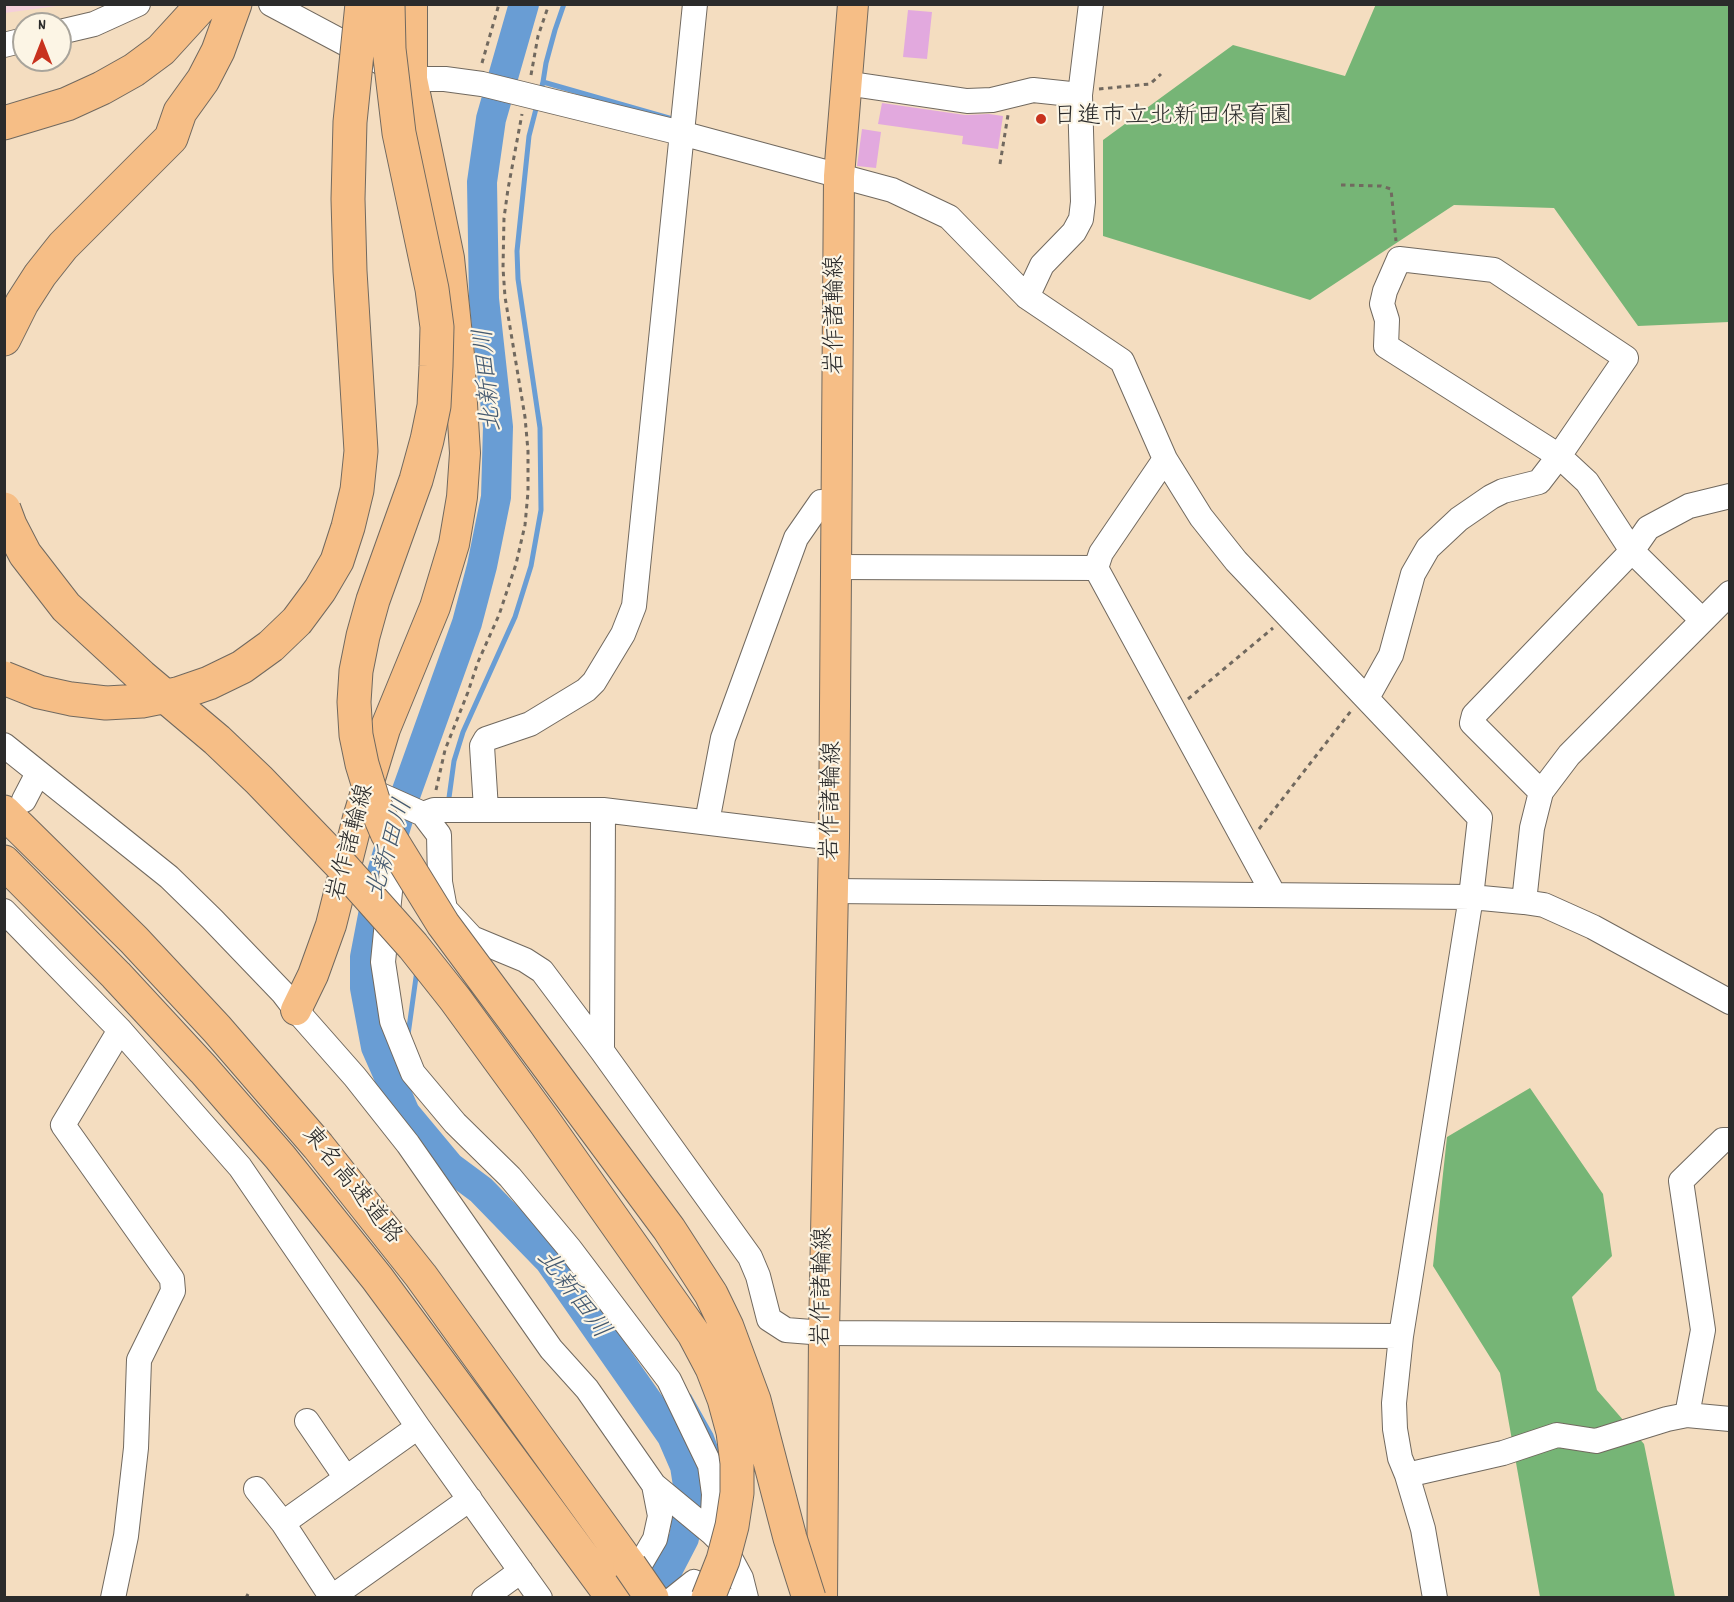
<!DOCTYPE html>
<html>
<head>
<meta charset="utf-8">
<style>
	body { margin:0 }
	#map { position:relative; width:1734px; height:1602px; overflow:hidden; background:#f4ddc0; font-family:Dekko,sans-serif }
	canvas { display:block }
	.frame { position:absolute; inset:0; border:6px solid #2b2b2b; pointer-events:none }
	.north { position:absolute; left:12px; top:12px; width:60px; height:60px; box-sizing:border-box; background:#fcf5e5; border:2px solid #a8a49b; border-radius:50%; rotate:0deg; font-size:16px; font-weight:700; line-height:24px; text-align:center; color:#2b2b2b }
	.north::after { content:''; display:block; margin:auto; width:21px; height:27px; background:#c8321e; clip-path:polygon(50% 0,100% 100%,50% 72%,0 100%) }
</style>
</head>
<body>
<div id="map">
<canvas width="1734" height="1602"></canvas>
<div class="frame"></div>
<div class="north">N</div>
</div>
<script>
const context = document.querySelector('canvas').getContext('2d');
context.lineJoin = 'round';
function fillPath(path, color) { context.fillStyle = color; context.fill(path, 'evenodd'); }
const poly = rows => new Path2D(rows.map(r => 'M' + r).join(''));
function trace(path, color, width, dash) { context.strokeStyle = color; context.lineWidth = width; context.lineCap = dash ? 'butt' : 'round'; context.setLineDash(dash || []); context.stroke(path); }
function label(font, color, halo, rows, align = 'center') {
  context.font = font + ' Dekko,"Klee One",sans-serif'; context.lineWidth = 4.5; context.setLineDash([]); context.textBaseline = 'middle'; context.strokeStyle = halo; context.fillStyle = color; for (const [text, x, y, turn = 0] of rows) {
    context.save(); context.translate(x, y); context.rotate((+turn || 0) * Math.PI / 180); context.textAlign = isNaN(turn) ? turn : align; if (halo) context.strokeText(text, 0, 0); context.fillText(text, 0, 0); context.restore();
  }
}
const built = poly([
	[5,4,64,4,64,5,5,13]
]);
const forest = poly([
	[1376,4,1729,5,1729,322,1638,326,1554,208,1454,205,1310,300,1103,236,1103,140,1233,45,1345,76],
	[1530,1088,1603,1194,1612,1256,1572,1297,1597,1390,1644,1444,1675,1597,1540,1597,1500,1373,1433,1266,1447,1137]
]);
const stream = poly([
	[543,82,546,63,555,30,564,4],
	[540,93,543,82,676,120],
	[448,805,454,761,463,732,515,617,531,566,541,510,540,428,518,279,517,251,529,136,537,105],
	[408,1035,417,970],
	[689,1396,711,1435,720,1460]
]);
const river = poly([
	[524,4,491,119,482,182,484,299,498,427,496,497,482,566,467,623,405,796,380,879,365,957,365,988,376,1047,405,1113,450,1167,481,1190,549,1260,672,1436,685,1466,690,1498,684,1538,653,1598]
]);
const building = poly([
	[908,10,932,12,927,59,903,57],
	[882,103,965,115,989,114,1003,116,998,149,962,144,963,136,878,124],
	[862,129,881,132,876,168,857,166]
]);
const path = poly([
	[482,63,499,4],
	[531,75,538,36,549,4],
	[1099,89,1150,84,1161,74],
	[1000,164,1008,115],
	[1341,185,1381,186,1391,189,1396,241],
	[1188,699,1273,628],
	[436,790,445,750,468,692,478,662,499,615,516,564,525,525,528,492,528,451,525,417,505,297,503,268,504,218,508,189,522,114],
	[1259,829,1351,711],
	[246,1598,250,1590]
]);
const minor = poly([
	[271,4,412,79,445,79,482,84,681,133,892,190,949,217,1027,297,1122,361,1165,459,1201,517,1236,561,1480,818,1471,897,1401,1336,1394,1403,1395,1429,1400,1458,1407,1475,1423,1529,1435,1598],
	[60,32,94,24,138,4],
	[4,45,24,40],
	[845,83,967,101,992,100,1033,90,1080,95],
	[1399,259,1494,270,1626,358,1559,456,1386,346,1387,320,1382,304,1385,291,1399,259],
	[1027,297,1042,265,1074,232,1081,219,1083,202,1080,95,1091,4],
	[1165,459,1101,553,1096,568,1274,895],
	[836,567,1096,568],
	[1367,698,1391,655,1413,574,1428,548,1459,519,1491,497,1503,491,1539,482,1559,456,1587,482,1632,551,1702,620],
	[4,745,169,877,212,919,283,993,296,1010,355,1077,408,1144,551,1349,587,1389,654,1485,660,1516,655,1539,628,1585],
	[367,789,423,814,439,835,440,882,445,909,472,938,525,960,542,971,602,1051,750,1257,758,1276,769,1319,786,1330,824,1333,1401,1336],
	[1541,792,1472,723,1474,715,1632,551,1648,528,1689,506,1730,496],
	[24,800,38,773],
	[486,809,482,746,486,739,530,724,586,690,594,682,623,634,634,606,695,4],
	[423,814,434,810,603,810,834,838],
	[707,822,723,738,796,538,821,502,837,502],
	[395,841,383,962,392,1021,413,1073,455,1123,510,1177,570,1249,669,1380,710,1465,714,1494,712,1533],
	[832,891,1471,897,1524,902,1544,905,1593,927,1730,1002],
	[1524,902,1532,828,1541,792,1569,755,1730,593],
	[4,911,120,1030,240,1167,418,1427,540,1598],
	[602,1051,603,810],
	[1687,1415,1703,1330,1681,1181,1723,1140,1730,1140],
	[307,1421,346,1478],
	[1407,1475,1503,1453,1557,1435,1596,1441,1667,1419,1687,1415,1730,1419],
	[654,1485,712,1533,722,1543,741,1578,746,1598],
	[256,1489,283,1523],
	[332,1597,470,1499],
	[113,1598,126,1536,136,1448,139,1360,173,1291,172,1279,63,1125,120,1030],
	[332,1598,283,1523,418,1427],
	[484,1598,521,1571],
	[674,1598,694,1582,723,1598]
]);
const major = poly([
	[296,1010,313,975,331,925,358,818,385,729,435,607,454,544,462,497,465,453,459,355,449,258,412,79,412,4],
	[822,1598,824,1333,834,838,839,176,853,4]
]);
const highway = poly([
	[4,123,67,104,102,88,134,70,161,50,203,4],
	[4,339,22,303,40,275,63,246,171,138,180,112,203,80,218,51,235,4],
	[4,812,134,940,217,1029,318,1146,421,1276,630,1566],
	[4,862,116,975,204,1070,280,1157,377,1278,613,1598]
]);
const highwayBridge = poly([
	[388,4,389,49,399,133,432,289,437,327,436,366,434,406,427,440,416,480,373,600,363,636,356,671,354,702,356,735,362,764,373,800,387,833,443,924,669,1229,711,1294,727,1327,754,1400,790,1538,809,1598],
	[4,509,10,525,25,554,66,607,141,676,217,740,259,780,339,863,413,946,455,999,544,1121,694,1334,712,1368,724,1399,733,1432,737,1463,737,1493,732,1526,723,1560,708,1598],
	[4,678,39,692,71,699,106,703,142,701,177,694,209,683,242,667,271,646,297,621,320,590,337,561,348,527,357,490,361,451,350,271,348,199,350,122,362,4],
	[630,1566,652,1598]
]);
const markers = [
	[1041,119,6,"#c8321e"]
];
const poiNames = [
	["日進市立北新田保育園",1053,119]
];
const streetNames = [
	["岩作諸輪線",838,315,-90],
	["岩作諸輪線",834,801,-89],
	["岩作諸輪線",353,843,-75],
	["東名高速道路",350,1187,51],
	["岩作諸輪線",825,1287,-89]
];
const waterNames = [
	["北新田川",491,380,-95],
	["北新田川",392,850,-73],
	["北新田川",571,1296,53]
];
fillPath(built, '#f5cfda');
fillPath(forest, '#76b576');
trace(stream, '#699dd4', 5);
trace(river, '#699dd4', 30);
fillPath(building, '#e2a9de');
trace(minor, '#71695f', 26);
trace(major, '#71695f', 32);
trace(highway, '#71695f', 35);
trace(path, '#71695f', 3, [4.5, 4.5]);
trace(minor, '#fff', 24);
trace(major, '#f6be86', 30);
trace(highway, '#f6be86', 33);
trace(highwayBridge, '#71695f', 35, []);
trace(highwayBridge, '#f6be86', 33);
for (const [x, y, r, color] of markers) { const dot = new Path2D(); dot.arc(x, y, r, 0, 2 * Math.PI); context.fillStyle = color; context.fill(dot); trace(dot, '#fcf5e5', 2); }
label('24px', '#2b2b2b', '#fcf5e5', poiNames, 'left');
label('24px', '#2b2b2b', '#fcf5e5', streetNames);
label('italic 26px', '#44596f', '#fcf5e5', waterNames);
</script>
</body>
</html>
